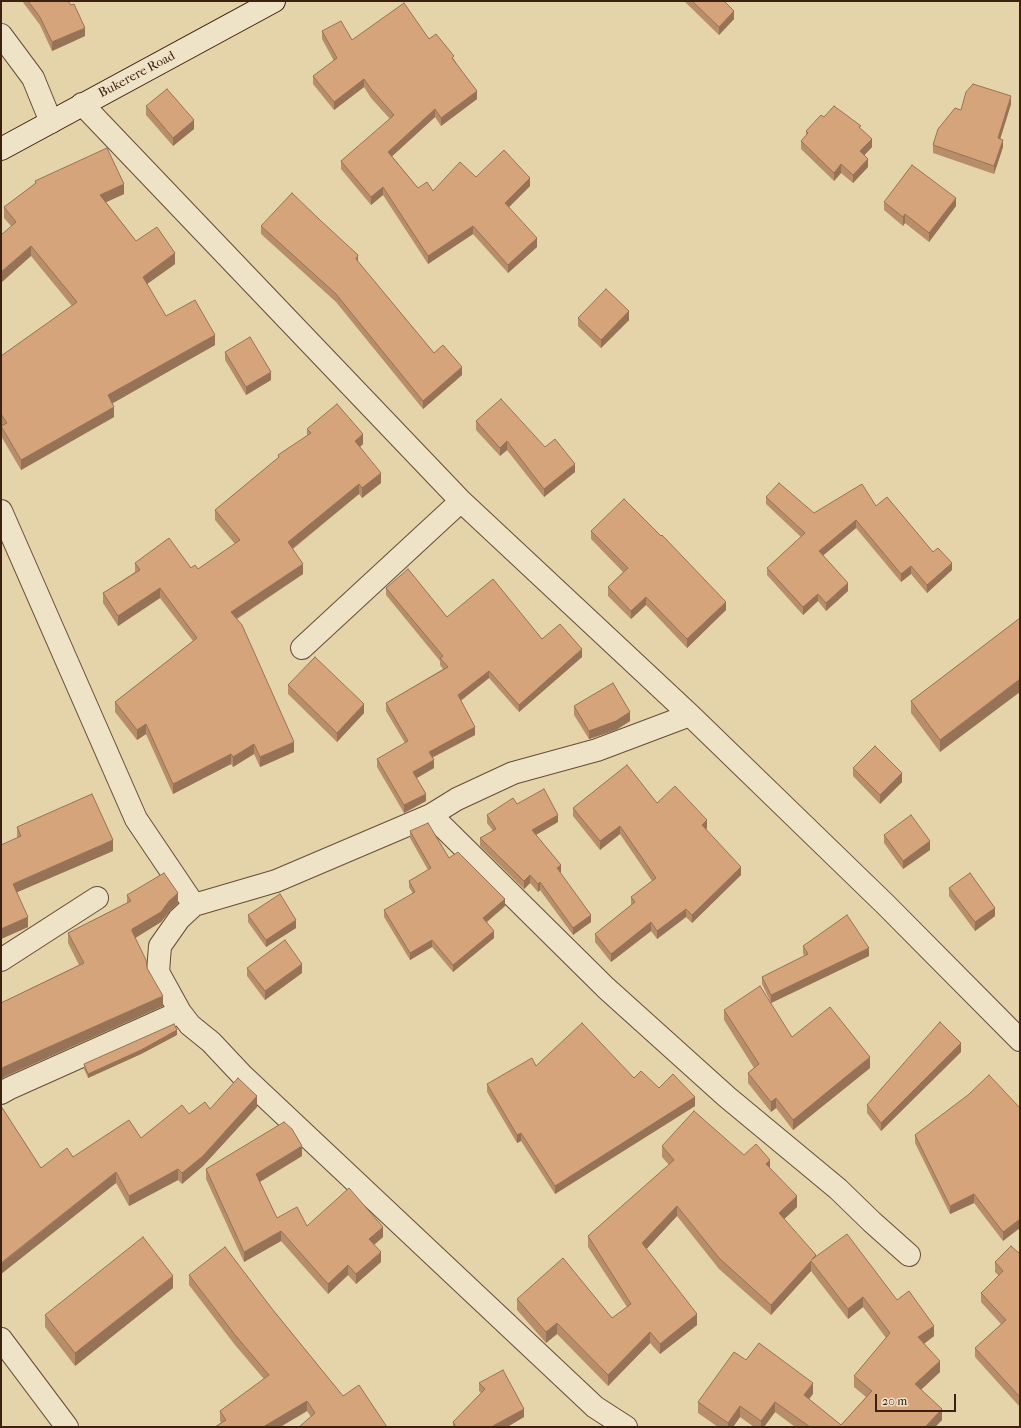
<!DOCTYPE html>
<html>
<head>
<meta charset="utf-8">
<style>
	body { margin:0 }
	#map { position:relative; width:1021px; height:1428px; overflow:hidden; background:#e5d3a9; font-family:"IM FELL French Canon",serif }
	canvas { display:block }
	.frame { position:absolute; inset:0; border:2px solid #3c2111; pointer-events:none }
	.scale { position:absolute; left:875px; top:1394px; width:81px; height:18px; box-sizing:border-box; border:2px solid #3c2111; border-top:0; padding-left:5px; font-size:12px; line-height:14px; white-space:nowrap; color:#3c2111; -webkit-text-stroke:3px #eee2c7; paint-order:stroke }
</style>
</head>
<body>
<div id="map">
<canvas width="1021" height="1428"></canvas>
<div class="frame"></div>
<div class="scale">20 m</div>
</div>
<script>
const context = document.querySelector('canvas').getContext('2d');
context.lineJoin = 'round';
const poly = rows => new Path2D(rows.map(r => 'M' + r).join(''));
function trace(path, color, width, dash) { context.strokeStyle = color; context.lineWidth = width; context.lineCap = dash ? 'butt' : 'round'; context.setLineDash(dash || []); context.stroke(path); }
function fillPath(path, color) { context.fillStyle = color; context.fill(path, 'evenodd'); }
function label(font, color, halo, rows, align = 'center') {
  context.font = font + ' "IM FELL French Canon",serif'; context.lineWidth = 3; context.setLineDash([]); context.textBaseline = 'middle'; context.strokeStyle = halo; context.fillStyle = color; for (const [text, x, y, turn = 0] of rows) {
    context.save(); context.translate(x, y); context.rotate((+turn || 0) * Math.PI / 180); context.textAlign = isNaN(turn) ? turn : align; if (halo) context.strokeText(text, 0, 0); context.fillText(text, 0, 0); context.restore();
  }
}
const street = poly([
	[1,35,33,78,51,122],
	[82,104,461,501,690,715,885,904,1020,1040],
	[1,511,136,819,194,905,179,919,160,946,158,972,180,1012,190,1025,211,1042,242,1075,595,1407,626,1427],
	[302,648,461,501],
	[431,815,606,988,727,1097,838,1189,872,1222,909,1255],
	[194,905,276,881,431,815,457,799,513,773,597,750,690,715],
	[1,960,97,898],
	[1,1093,10,1088,180,1012],
	[1,1339,67,1427]
]);
const secondary = poly([
	[1,149,274,1]
]);
const wall = poly([
	[22,1,68,1,85,36,52,51,40,25],
	[684,1,724,1,734,19,719,35],
	[322,31,352,40,429,39,454,59,477,99,441,126,435,117,392,156,418,188,433,191,476,177,530,186,509,207,537,247,508,273,473,234,428,264,383,195,371,205,341,169,341,161,390,119,371,98,364,87,334,110,313,84,313,76,334,61,322,39],
	[1011,104,1000,139,1003,147,994,174,933,153,933,145,961,110],
	[146,106,194,129,173,146,146,115],
	[824,117,861,129,872,147,864,155,868,167,853,183,841,173,834,181,801,149,801,141,806,136,806,131],
	[35,181,124,194,106,202,136,241,175,264,147,284,166,316,215,345,112,403,114,417,21,470,1,436,2,426,1,424,1,356,72,306,31,256,11,226,4,218,4,207,35,184],
	[884,202,956,206,929,242,905,223,903,226,884,210],
	[261,226,358,262,434,353,462,375,423,409,336,302,261,234],
	[578,318,629,320,601,348,578,326],
	[225,352,271,380,246,395,225,360],
	[476,421,545,447,575,472,544,497,507,450,500,456,476,430],
	[307,429,363,444,360,447,381,483,362,498,359,494,293,549,303,574,237,619,294,752,260,767,254,754,233,767,231,764,173,794,146,734,137,740,115,712,115,702,193,641,160,598,118,626,103,603,103,593,135,572,135,563,198,569,235,544,215,520,215,510,278,458,278,455,307,436],
	[766,497,814,513,876,506,933,552,952,570,927,593,911,574,901,582,856,528,823,555,848,591,826,611,818,601,803,615,767,575,767,568,801,537,766,504],
	[591,531,726,610,687,648,646,605,631,619,608,596,608,587,623,572,591,539],
	[386,588,447,617,542,639,582,657,519,712,489,678,461,700,475,735,432,758,434,768,417,778,426,801,404,813,377,767,377,759,405,743,386,711,386,703,443,669,440,665,440,661,386,595],
	[1020,618,940,752,911,713,911,701],
	[288,685,364,713,337,742,288,694],
	[574,706,630,721,616,730,589,739,574,715],
	[853,768,902,782,880,804,853,776],
	[657,803,707,828,706,829,741,875,692,923,686,917,657,939,651,931,611,962,595,942,595,934,631,905,631,897,652,881,620,834,600,850,573,816,573,808],
	[517,804,558,822,536,835,591,922,573,935,540,890,538,892,530,883,524,889,480,846,480,838,493,831,487,823,487,815],
	[17,827,113,851,17,892,28,927,1,939,17,838],
	[410,831,449,858,505,906,487,922,494,938,453,972,432,947,410,960,384,917,384,910,413,894,409,887,409,881,428,870,410,838],
	[884,835,930,850,903,869,884,843],
	[949,888,995,916,975,931,949,896],
	[127,895,178,903,169,912,161,922,135,938,163,1006,4,1077,1,1079,1,1003,79,965,68,943,68,933,127,903],
	[248,915,296,928,266,947,248,922],
	[803,946,869,956,771,1003,762,984,762,977,804,956,803,953],
	[247,968,302,973,265,1000,247,976],
	[724,1010,792,1037,870,1068,793,1130,776,1108,771,1112,748,1083,748,1073,754,1068,724,1020],
	[177,1035,141,1054,88,1078,84,1069,84,1064],
	[961,1052,881,1131,867,1113,867,1105],
	[536,1066,634,1078,659,1088,695,1106,555,1194,521,1141,517,1143,487,1092,487,1084],
	[1,1106,41,1168,73,1157,141,1138,189,1114,210,1109,257,1107,203,1166,182,1184,178,1180,129,1206,116,1183,1,1274],
	[1020,1108,1003,1241,974,1203,950,1214,915,1143,915,1135],
	[662,1146,744,1155,770,1169,797,1207,784,1219,816,1257,897,1300,934,1336,924,1344,940,1372,921,1390,942,1420,935,1427,795,1427,775,1412,764,1427,754,1427,740,1417,733,1427,718,1427,698,1413,698,1402,746,1360,813,1394,809,1399,841,1425,866,1397,854,1387,854,1376,886,1338,863,1307,848,1319,811,1271,771,1315,719,1269,677,1216,646,1249,697,1325,660,1354,650,1343,608,1386,557,1334,546,1343,517,1310,517,1299,612,1318,627,1307,588,1247,588,1236,669,1165,662,1157],
	[302,1156,260,1182,277,1218,307,1226,383,1237,374,1245,381,1262,356,1284,348,1275,328,1294,281,1241,244,1262,206,1179,206,1169],
	[1020,1254,1019,1406,975,1357,975,1348,1001,1324,981,1302,981,1293,999,1276,995,1272,995,1262],
	[189,1275,273,1310,343,1396,311,1417,307,1411,280,1427,215,1427,221,1423,220,1421,220,1411,264,1379,235,1345,189,1285],
	[173,1288,75,1366,45,1327,45,1315],
	[479,1383,524,1417,507,1427,453,1427,453,1422,481,1393,479,1391]
]);
const shadedWall = poly([
	[734,11,734,19,719,35,719,27],
	[85,28,85,36,52,51,52,42],
	[364,79,364,87,334,110,334,102],
	[477,91,477,99,441,126,441,118],
	[1011,96,1011,104,998,146,998,138],
	[435,109,435,117,388,160,388,152],
	[194,120,194,129,173,146,173,138],
	[872,139,872,147,860,160,860,151],
	[1003,140,1003,147,994,174,994,166],
	[868,159,868,167,853,183,853,175],
	[841,164,841,173,834,181,834,173],
	[530,178,530,186,505,211,505,203],
	[124,184,124,194,100,205,100,195],
	[383,187,383,195,371,205,371,197],
	[956,198,956,206,929,242,929,233],
	[905,214,905,223,903,226,903,217],
	[473,226,473,234,428,264,428,256],
	[537,238,537,247,508,273,508,265],
	[31,246,31,256,1,283,1,272],
	[175,253,175,264,143,287,143,277],
	[358,255,358,264,356,259],
	[629,311,629,320,601,348,601,340],
	[215,335,215,345,108,406,108,395],
	[462,367,462,375,423,409,423,401],
	[271,372,271,380,246,395,246,387],
	[114,407,114,417,21,470,21,460],
	[363,434,363,444,355,451,355,441],
	[507,441,507,450,500,456,500,448],
	[575,464,575,472,544,497,544,489],
	[381,473,381,483,362,498,362,488],
	[359,484,359,494,288,552,288,542],
	[856,520,856,528,819,559,819,551],
	[952,563,952,570,927,593,927,585],
	[303,564,303,574,231,622,231,612],
	[911,566,911,574,901,582,901,574],
	[848,583,848,591,826,611,826,603],
	[160,588,160,598,118,626,118,616],
	[818,594,818,601,803,615,803,607],
	[646,597,646,605,631,619,631,611],
	[726,602,726,610,687,648,687,639],
	[582,649,582,657,519,712,519,705],
	[489,671,489,678,458,703,458,695],
	[1020,679,1020,692,940,752,940,740],
	[364,704,364,713,337,742,337,733],
	[630,712,630,721,616,730,589,739,589,731],
	[146,724,146,734,137,740,137,730],
	[475,727,475,735,429,759,429,752],
	[294,742,294,752,260,767,260,757],
	[254,744,254,754,233,767,233,757],
	[231,754,231,764,173,794,173,784],
	[434,760,434,768,413,780,413,772],
	[902,773,902,782,880,804,880,795],
	[426,794,426,801,404,813,404,805],
	[558,815,558,822,532,837,532,830],
	[707,820,707,828,702,833,702,825],
	[620,826,620,834,600,850,600,841],
	[113,840,113,851,13,894,13,884],
	[930,841,930,850,903,869,903,861],
	[561,865,561,873,557,868],
	[741,867,741,875,692,923,692,915],
	[530,875,530,883,524,889,524,881],
	[540,882,540,890,538,892,538,884],
	[178,893,178,903,169,912,161,922,132,940,132,929,169,901],
	[505,899,505,906,483,925,483,918],
	[995,908,995,916,975,931,975,922],
	[686,909,686,917,657,939,657,931],
	[591,915,591,922,573,935,573,928],
	[28,917,28,927,1,939,1,929],
	[296,920,296,928,266,947,266,940],
	[651,922,651,931,611,962,611,954],
	[494,931,494,938,453,972,453,965],
	[432,940,432,947,410,960,410,953],
	[869,948,869,956,771,1003,771,995],
	[302,964,302,973,265,1000,265,991],
	[163,996,163,1006,4,1077,1,1079,1,1069,4,1067],
	[177,1030,177,1035,141,1054,88,1078,88,1074],
	[961,1043,961,1052,881,1131,881,1123],
	[870,1057,870,1068,793,1130,793,1120],
	[257,1096,257,1107,203,1166,182,1184,182,1173],
	[695,1097,695,1106,555,1194,555,1186],
	[776,1098,776,1108,771,1112,771,1102],
	[521,1133,521,1141,517,1143,517,1135],
	[302,1146,302,1156,256,1184,256,1174],
	[770,1160,770,1170,766,1164],
	[178,1169,178,1180,129,1206,129,1196],
	[116,1172,116,1183,1,1274,1,1264],
	[974,1194,974,1203,950,1214,950,1206],
	[797,1196,797,1207,779,1224,779,1213],
	[677,1206,677,1216,642,1254,642,1243],
	[1020,1219,1020,1228,1003,1241,1003,1232],
	[383,1227,383,1237,369,1249,369,1239],
	[281,1231,281,1241,244,1262,244,1252],
	[381,1252,381,1262,356,1284,356,1274],
	[811,1261,811,1271,771,1315,771,1305],
	[348,1265,348,1275,328,1294,328,1284],
	[173,1276,173,1288,75,1366,75,1353],
	[863,1297,863,1307,848,1319,848,1309],
	[697,1314,697,1325,660,1354,660,1344],
	[557,1323,557,1334,546,1343,546,1332],
	[934,1326,934,1336,918,1348,918,1337],
	[650,1332,650,1343,608,1386,608,1375],
	[940,1361,940,1372,915,1395,915,1384],
	[813,1383,813,1394,804,1405,804,1395],
	[1019,1396,1020,1396,1020,1405,1019,1406],
	[307,1401,307,1411,280,1427,263,1427],
	[775,1402,775,1412,764,1427,761,1427,761,1421],
	[740,1406,740,1417,733,1427,728,1427,728,1423],
	[524,1409,524,1417,507,1427,491,1427],
	[942,1409,942,1420,935,1427,926,1427,926,1426]
]);
const building = poly([
	[28,1,68,1,71,5,74,4,85,28,52,42,40,17,28,1],
	[692,1,724,1,734,11,719,27,692,1],
	[404,3,429,39,436,34,454,56,452,58,477,91,441,118,435,109,388,152,418,188,427,182,433,191,460,162,476,177,504,150,530,178,505,203,537,238,508,265,473,226,428,256,383,187,371,197,341,161,394,115,371,89,364,79,334,102,313,76,337,58,322,31,341,21,352,40,404,3],
	[973,84,1011,96,998,138,1003,140,994,166,933,145,938,129,955,108,961,110,966,92,973,84],
	[167,89,194,120,173,138,146,106,167,89],
	[834,106,861,126,859,127,872,139,860,151,868,159,853,175,841,164,834,173,801,141,808,133,806,131,821,115,824,117,834,106],
	[107,148,124,184,100,195,136,241,157,227,175,253,143,277,166,316,195,300,215,335,108,395,114,407,21,460,1,426,7,423,1,414,1,356,77,302,31,246,1,272,1,235,16,222,4,207,36,183,35,181,107,148],
	[912,165,956,198,929,233,905,214,903,217,884,202,912,165],
	[292,193,320,220,358,255,356,259,434,353,443,345,462,367,423,401,336,294,261,226,292,193],
	[606,289,629,311,601,340,578,318,606,289],
	[250,337,271,372,246,387,225,352,250,337],
	[501,399,545,447,555,439,575,464,544,489,507,441,500,448,476,421,501,399],
	[337,404,363,434,355,441,381,473,362,488,359,484,288,542,303,564,231,612,242,625,294,742,260,757,254,744,233,757,231,754,173,784,146,724,137,730,115,702,197,638,160,588,118,616,103,593,140,570,135,563,169,538,191,568,195,565,198,569,240,540,215,510,279,457,278,455,311,433,307,429,337,404],
	[779,483,814,513,862,484,876,506,887,497,933,552,938,548,952,563,927,585,911,566,901,574,856,520,819,551,848,583,826,603,818,594,803,607,767,568,805,533,766,497,779,483],
	[624,499,661,536,662,535,726,602,687,639,646,597,631,611,608,587,628,568,591,531,624,499],
	[408,569,447,617,493,579,542,639,560,624,582,649,519,705,489,671,458,695,475,727,429,752,434,760,413,772,426,794,404,805,377,759,408,741,386,703,448,667,440,658,443,656,386,588,408,569],
	[1020,618,1020,679,940,740,911,701,1020,618],
	[315,657,364,704,337,733,288,685,315,657],
	[613,683,630,712,616,721,589,731,574,706,613,683],
	[875,746,902,773,880,795,853,768,875,746],
	[627,765,657,803,675,786,707,820,702,825,741,867,692,915,686,909,657,931,651,922,611,954,595,934,635,902,631,897,656,878,620,826,600,841,573,808,627,765],
	[544,789,558,815,532,830,561,865,557,868,591,915,573,928,540,882,538,884,530,875,524,881,480,838,496,829,487,815,513,798,517,804,544,789],
	[92,794,113,840,13,884,28,917,1,929,1,845,21,836,17,827,92,794],
	[911,815,930,841,903,861,884,835,911,815],
	[428,823,449,858,458,852,505,899,483,918,494,931,453,965,432,940,410,953,384,910,415,892,409,881,431,868,410,831,428,823],
	[164,873,178,893,169,901,161,912,132,929,132,931,146,960,147,968,163,996,4,1067,1,1069,1,1003,84,963,68,933,131,901,127,895,164,873],
	[970,873,995,908,975,922,949,888,970,873],
	[280,894,296,920,266,940,248,915,280,894],
	[847,915,869,948,771,995,762,977,808,954,803,946,847,915],
	[285,940,302,964,265,991,247,968,285,940],
	[760,986,792,1037,830,1007,870,1057,793,1120,776,1098,771,1102,748,1073,759,1064,724,1010,760,986],
	[940,1022,961,1043,881,1123,867,1105,940,1022],
	[582,1023,634,1078,641,1071,659,1088,673,1074,695,1097,555,1186,521,1133,517,1135,487,1084,532,1058,536,1066,582,1023],
	[174,1024,177,1030,141,1050,88,1074,84,1064,174,1024],
	[989,1075,1020,1108,1020,1196,1019,1196,1020,1197,1020,1219,1003,1232,974,1194,950,1206,915,1135,968,1095,989,1075],
	[238,1078,257,1096,203,1156,182,1173,178,1169,129,1196,116,1172,1,1263,1,1106,41,1168,67,1148,73,1157,129,1120,141,1138,182,1105,189,1114,205,1102,210,1109,238,1078],
	[694,1111,744,1155,756,1144,770,1160,766,1164,797,1196,779,1213,816,1255,811,1260,847,1234,897,1300,909,1291,934,1326,918,1337,940,1361,915,1384,942,1409,926,1426,928,1427,810,1427,775,1402,761,1421,740,1406,728,1423,698,1402,734,1352,746,1360,759,1343,813,1383,804,1395,841,1425,872,1391,854,1376,890,1333,863,1297,848,1309,811,1261,771,1305,719,1258,677,1206,642,1243,697,1314,660,1344,650,1332,608,1375,557,1323,546,1332,517,1299,563,1258,612,1318,631,1304,588,1236,674,1160,662,1146,694,1111],
	[284,1122,292,1129,302,1146,256,1174,277,1218,297,1207,307,1226,349,1188,383,1227,369,1239,381,1252,356,1274,348,1265,328,1284,281,1231,244,1252,206,1169,284,1122],
	[143,1237,173,1276,75,1353,45,1315,143,1237],
	[1011,1246,1020,1254,1020,1396,1019,1396,975,1348,1006,1320,981,1293,1003,1271,995,1262,1011,1246],
	[225,1247,273,1310,343,1396,359,1385,387,1427,299,1427,315,1413,307,1401,263,1427,215,1427,226,1420,220,1411,269,1375,235,1335,189,1275,225,1247],
	[503,1370,524,1409,491,1427,456,1427,453,1422,485,1389,479,1383,503,1370]
]);
const streetNames = [
	["Bukerere Road",137,75,-28]
];
trace(street, '#664e37', 24);
trace(secondary, '#3c2111', 24);
trace(street, '#eee2c7', 22);
trace(secondary, '#eee2c7', 22);
fillPath(wall, '#b88d6a');
fillPath(shadedWall, '#967356');
fillPath(building, '#d6a47b');
trace(building, '#967356', 1);
label('13px', '#3c2111', '#eee2c7', streetNames);
</script>
</body>
</html>
